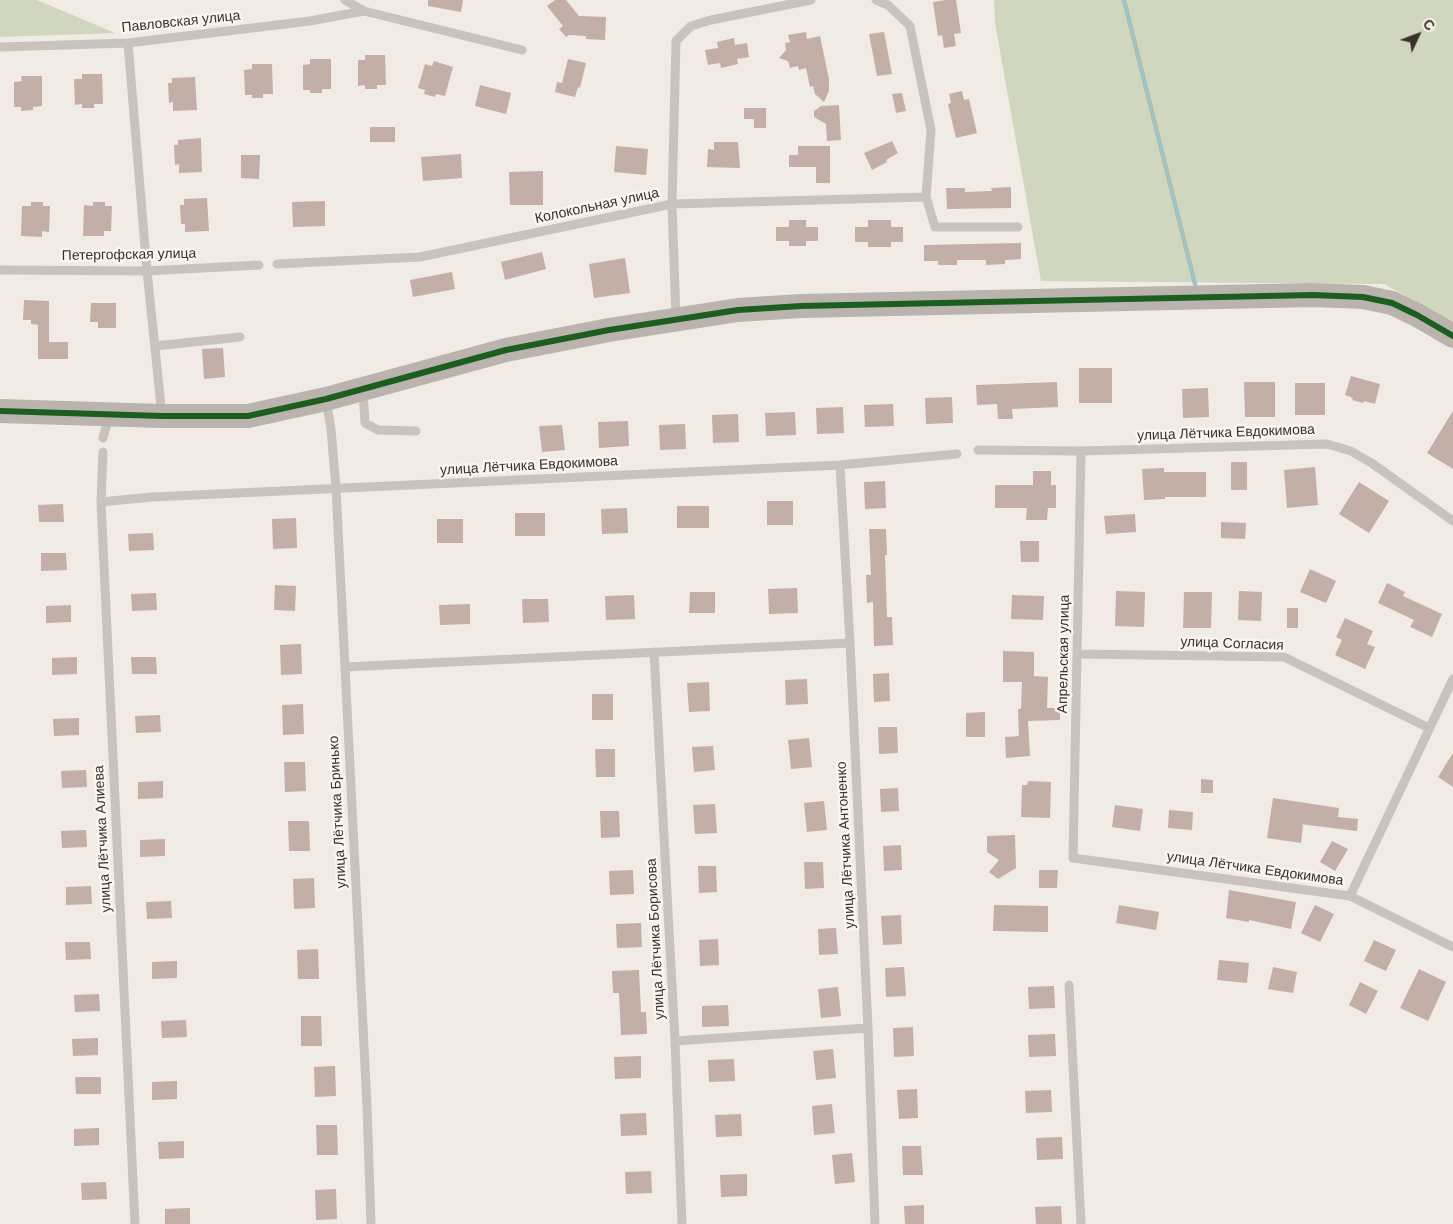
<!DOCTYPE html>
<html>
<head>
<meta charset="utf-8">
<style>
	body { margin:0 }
	#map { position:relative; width:1453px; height:1224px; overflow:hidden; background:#f0ebe5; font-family:Arial,sans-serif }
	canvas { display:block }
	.north { position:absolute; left:1393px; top:10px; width:50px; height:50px; -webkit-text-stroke:4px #fbf5ee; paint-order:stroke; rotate:47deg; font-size:14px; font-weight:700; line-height:20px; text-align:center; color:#3b302b }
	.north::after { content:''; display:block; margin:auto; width:18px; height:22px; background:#3b302b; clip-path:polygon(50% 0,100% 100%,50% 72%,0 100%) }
</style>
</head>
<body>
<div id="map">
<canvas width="1453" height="1224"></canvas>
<div class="north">С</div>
</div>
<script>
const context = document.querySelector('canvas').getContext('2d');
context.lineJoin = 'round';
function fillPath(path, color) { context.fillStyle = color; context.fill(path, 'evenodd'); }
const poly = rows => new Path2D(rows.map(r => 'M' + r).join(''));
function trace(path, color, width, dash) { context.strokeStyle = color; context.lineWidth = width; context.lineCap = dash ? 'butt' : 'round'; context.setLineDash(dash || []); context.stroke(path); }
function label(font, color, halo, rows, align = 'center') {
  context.font = font + ' Arial,sans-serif'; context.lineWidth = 5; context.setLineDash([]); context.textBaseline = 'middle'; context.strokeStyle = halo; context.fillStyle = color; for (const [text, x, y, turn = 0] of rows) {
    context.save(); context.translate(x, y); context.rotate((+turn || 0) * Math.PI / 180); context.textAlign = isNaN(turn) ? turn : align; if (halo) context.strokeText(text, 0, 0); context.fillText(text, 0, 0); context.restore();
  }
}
const green = poly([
	[0,0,37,0,115,33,0,37],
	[994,0,1453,0,1453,323,1384,284,1041,281,995,23]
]);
const stream = poly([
	[1124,0,1195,284]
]);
const building = poly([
	[428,0,463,0,461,12,428,6],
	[555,0,566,0,579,16,606,17,605,40,586,39,586,36,569,35,566,37,559,29,563,26,547,6],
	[946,0,956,0,961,33,954,34,956,46,944,48,942,35,938,36,933,2],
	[806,32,807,39,820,36,829,79,829,91,824,102,815,94,813,86,810,87,806,68,799,70,798,66,790,68,788,61,779,58,786,50,785,43,790,42,788,35],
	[884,32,892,74,877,76,869,34],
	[734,38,735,45,747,43,749,57,737,59,738,64,721,68,720,63,708,65,705,50,718,48,717,42],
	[365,55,385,55,386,85,377,85,377,89,365,89,365,85,358,86,358,60,365,60],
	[310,59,331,59,331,89,322,89,322,93,310,93,310,90,303,90,303,65,310,64],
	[568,59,586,63,580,88,578,87,575,97,555,92,557,82,562,83],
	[434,61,453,67,445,96,436,94,435,97,424,94,425,90,418,88,425,64,432,66],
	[252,64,272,64,273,94,263,94,263,98,252,98,252,95,245,95,244,70,252,69],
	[82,74,102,74,103,104,94,104,94,108,82,108,82,104,75,105,74,79,82,79],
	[21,76,42,76,42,106,33,107,33,110,21,111,21,107,14,107,14,82,22,81],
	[195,77,197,110,173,111,173,102,169,103,168,83,172,83,172,78],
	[480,85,511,93,506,114,475,106],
	[962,91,964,100,969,99,977,133,956,138,948,104,951,103,949,94],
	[902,93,906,111,896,113,892,94],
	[839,105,841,140,827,141,826,124,814,117,814,111,821,106],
	[744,108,766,108,766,128,754,128,754,119,744,119],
	[370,127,395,127,395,142,370,142],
	[201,138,202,172,179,173,179,164,175,165,174,145,178,145,178,140],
	[892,141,898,153,886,160,887,162,872,170,864,153],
	[714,142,738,142,740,168,707,167,708,149,714,150],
	[616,146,648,149,646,175,614,172],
	[798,146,830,146,830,183,816,183,816,167,789,167,789,155,798,155],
	[461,154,462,178,423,181,421,157],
	[241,155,260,155,259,179,241,178],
	[543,171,543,205,510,205,509,172],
	[1011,187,1011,208,947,209,946,188,965,188,965,192,992,191,991,188],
	[207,198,209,231,185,232,185,224,181,224,180,205,184,205,184,199],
	[325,201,325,226,293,227,292,202],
	[31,202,43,202,43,206,50,206,49,232,42,231,42,237,21,236,22,206,31,206],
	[93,202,105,202,105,206,112,206,111,231,104,231,104,236,83,236,84,205,93,206],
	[789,220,806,220,806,227,818,227,818,241,806,241,806,246,789,246,789,241,776,241,776,227,789,227],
	[868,220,891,220,891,227,903,227,903,242,891,242,891,247,868,247,868,242,855,242,855,227,868,227],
	[1021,243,1021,259,1005,260,1005,264,986,265,986,260,957,260,957,265,938,265,938,261,924,261,924,245],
	[542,252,546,269,505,280,501,262],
	[625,258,630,293,594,298,589,264],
	[452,272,455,289,413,297,410,280],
	[24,300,49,301,49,342,68,342,68,359,38,359,38,325,31,324,31,320,23,320],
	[91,303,116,303,116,328,98,328,98,322,90,322],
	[223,348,225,377,204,379,202,349],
	[1079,368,1112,368,1112,403,1079,403],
	[1351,376,1380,384,1375,404,1364,401,1363,403,1352,400,1353,398,1345,395],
	[1057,382,1058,407,1012,409,1013,419,998,419,997,404,977,405,976,385],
	[1244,382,1275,382,1275,417,1245,417],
	[1295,383,1325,383,1325,415,1295,415],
	[1208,388,1209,417,1183,418,1182,389],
	[952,397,953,423,926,424,925,398],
	[893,404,894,426,865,427,864,405],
	[843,407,844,433,817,434,816,408],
	[1453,411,1453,469,1427,453],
	[795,412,796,435,766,436,765,413],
	[738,414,739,442,713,443,712,415],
	[628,421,629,446,599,448,598,422],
	[685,424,686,449,660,450,659,425],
	[562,425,565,450,542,452,539,426],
	[1231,462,1247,462,1247,490,1231,490],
	[1315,467,1318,505,1287,508,1284,470],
	[1164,468,1164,472,1206,472,1206,497,1165,497,1165,499,1144,500,1142,469],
	[1033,471,1051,471,1051,485,1056,485,1056,508,1048,508,1047,520,1026,520,1027,508,995,508,995,485,1033,485],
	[885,481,886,508,865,509,864,482],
	[1359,482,1389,501,1369,533,1339,514],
	[767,501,793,501,793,525,767,525],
	[63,504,64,522,39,522,38,505],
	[677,506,709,506,709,528,677,528],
	[627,508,628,533,602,534,601,509],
	[515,513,545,513,545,536,515,536],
	[1135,514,1136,532,1106,534,1104,516],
	[296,518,297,548,273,549,272,519],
	[437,519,463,519,463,543,437,543],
	[1221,522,1246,523,1245,539,1221,538],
	[869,529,886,529,887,555,885,555,887,617,892,617,893,645,874,646,873,602,867,603,866,575,871,575],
	[153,533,154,550,129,551,128,534],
	[1020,541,1039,541,1039,562,1021,562],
	[41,553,66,553,67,570,41,571],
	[1310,569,1336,581,1326,603,1300,592],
	[1387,583,1405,592,1403,596,1442,614,1432,637,1410,627,1414,620,1378,603],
	[275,585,296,586,295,611,274,610],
	[797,588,798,613,769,614,768,589],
	[1116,591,1145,592,1144,627,1115,626],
	[1239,591,1262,592,1261,621,1238,620],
	[690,592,715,592,715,613,689,613],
	[1184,592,1212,592,1211,628,1183,628],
	[156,593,157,610,132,611,131,594],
	[634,595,635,619,606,620,605,596],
	[1012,595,1044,596,1043,620,1011,619],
	[522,599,548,599,549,622,523,623],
	[470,604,470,624,440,625,439,605],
	[71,605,71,622,46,623,46,606],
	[1287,608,1298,608,1298,628,1287,628],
	[1345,618,1373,631,1367,644,1375,647,1365,669,1335,655,1342,640,1336,637],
	[301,644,302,674,281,675,280,645],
	[1003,651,1034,652,1034,676,1048,677,1047,708,1060,708,1060,720,1028,721,1030,756,1006,758,1005,737,1019,736,1018,709,1021,709,1022,682,1003,682],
	[77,657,77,674,52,675,52,658],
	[131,657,156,657,157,674,132,674],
	[889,673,890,701,874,702,873,674],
	[807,679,808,704,786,705,785,680],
	[709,682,710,711,689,712,687,683],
	[592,694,613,694,613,720,592,720],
	[303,704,304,734,283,735,282,705],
	[985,712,985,737,966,737,966,713],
	[160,715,161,732,136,733,135,716],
	[79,718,79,735,54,736,53,719],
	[878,727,897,727,898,753,879,754],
	[809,738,812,767,791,769,788,740],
	[713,746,715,770,694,772,692,747],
	[595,749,615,749,615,777,596,777],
	[1453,753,1453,787,1438,777],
	[284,762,305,762,306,791,285,792],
	[86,770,87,787,62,788,61,771],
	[1201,779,1213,780,1213,793,1201,793],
	[163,781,163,798,138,799,138,782],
	[1028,781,1051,782,1050,818,1021,817,1022,785,1027,785],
	[898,788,899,811,881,812,880,789],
	[1273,798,1339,808,1338,817,1358,819,1357,831,1300,824,1303,825,1301,843,1267,838],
	[824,801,827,830,807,832,804,803],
	[715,804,717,833,695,834,693,805],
	[1115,805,1143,809,1140,831,1112,827],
	[1169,810,1193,812,1192,830,1168,828],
	[600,811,619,811,620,837,601,838],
	[288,821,309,821,310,851,289,851],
	[86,830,87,847,62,848,61,831],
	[1015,835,1016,868,998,879,989,872,999,860,987,852,987,836],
	[165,839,165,856,140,857,140,840],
	[1332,841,1348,849,1335,871,1320,862],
	[901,845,902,870,884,871,883,846],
	[804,862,823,862,824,888,805,889],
	[698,866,716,866,717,892,699,893],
	[633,870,634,894,610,895,609,871],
	[1039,870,1058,870,1057,888,1039,888],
	[314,878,315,908,294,909,293,879],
	[91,886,92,904,66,905,66,887],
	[1229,890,1296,902,1291,929,1249,920,1249,922,1226,918],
	[171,901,172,918,147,919,146,902],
	[994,905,1048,906,1048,932,993,931],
	[1119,905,1159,912,1156,930,1116,923],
	[1315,905,1334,914,1320,942,1301,933],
	[901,915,902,944,883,945,881,916],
	[641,923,642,947,617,948,616,924],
	[836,928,838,954,819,955,818,929],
	[718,939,719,965,700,966,699,940],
	[1374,940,1396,950,1386,971,1364,961],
	[65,942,90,942,91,959,66,960],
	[318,949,319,979,298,979,297,950],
	[1219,960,1249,963,1247,983,1217,980],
	[177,961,177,978,152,979,152,962],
	[904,967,906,996,886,997,885,968],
	[1273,967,1297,972,1293,993,1268,989],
	[1419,969,1446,982,1428,1021,1400,1008],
	[639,970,641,1012,646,1012,647,1034,621,1035,619,993,613,993,612,971],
	[1360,982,1378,991,1366,1014,1349,1005],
	[1054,986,1055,1008,1029,1009,1028,987],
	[838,987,841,1016,821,1018,818,989],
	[99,994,100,1011,75,1012,74,995],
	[728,1005,729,1026,702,1027,702,1006],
	[301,1016,321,1016,322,1046,301,1046],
	[186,1020,187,1037,162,1038,161,1021],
	[913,1027,914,1056,894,1057,893,1028],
	[1055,1034,1056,1056,1029,1057,1028,1035],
	[98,1038,98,1055,73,1056,72,1039],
	[833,1049,836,1078,816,1080,813,1051],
	[641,1056,641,1078,615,1079,614,1057],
	[734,1059,735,1081,709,1082,708,1060],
	[335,1066,336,1096,315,1097,314,1067],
	[75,1077,101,1077,101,1094,76,1094],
	[177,1081,177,1099,152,1100,152,1082],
	[917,1089,918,1118,899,1119,897,1090],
	[1051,1090,1052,1112,1026,1113,1025,1091],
	[832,1104,835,1133,814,1135,812,1106],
	[646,1113,647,1135,621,1136,620,1114],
	[741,1114,742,1136,716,1137,715,1115],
	[316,1125,337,1125,338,1155,317,1155],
	[99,1128,99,1145,74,1146,74,1129],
	[1062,1137,1063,1159,1037,1160,1036,1138],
	[184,1141,184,1158,159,1159,158,1142],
	[902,1146,921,1146,923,1175,903,1175],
	[852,1153,855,1182,835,1184,832,1155],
	[651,1171,652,1193,626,1194,625,1172],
	[747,1174,747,1196,721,1197,720,1175],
	[106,1182,107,1199,82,1200,81,1183],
	[336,1189,337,1219,316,1220,315,1190],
	[924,1205,924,1224,905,1224,904,1206],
	[1061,1206,1062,1224,1036,1224,1035,1207],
	[190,1208,190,1224,165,1224,165,1209]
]);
const lane = poly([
	[345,0,364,11,522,50],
	[876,0,888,5,910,26,931,130,926,197,935,227,1018,227],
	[128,43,147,271,162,416],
	[0,47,128,43,310,21,364,11],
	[277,264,420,257,672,204,926,197],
	[0,270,147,271,259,265],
	[676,319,672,204,676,41,691,26,711,20,811,0],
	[155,346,240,337],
	[363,391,365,423,378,430,416,431],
	[326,401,331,429,336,488,367,1106,371,1224],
	[103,438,110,414],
	[978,450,1081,451,1327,444,1351,451,1373,464,1453,521],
	[1081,451,1073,858,1350,896,1453,947],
	[103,452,101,502,135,1224],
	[840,465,850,643,868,1028,875,1224],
	[101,502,152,497,840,465,957,454],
	[654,652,675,1041,682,1224],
	[1078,654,1284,657,1429,728],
	[345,667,850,643],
	[1350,896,1453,679],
	[1069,985,1081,1224],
	[675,1041,868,1028]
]);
const secondary = poly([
	[0,411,162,416,248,416,326,399,506,350,609,330,738,310,801,306,1313,295,1363,297,1392,303,1417,315,1453,336]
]);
const cycleway = poly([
	[0,411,162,416,248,416,326,399,506,350,609,330,738,310,801,306,1313,295,1363,297,1392,303,1417,315,1453,336]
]);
const streetNames = [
	["Павловская улица",181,22,-6],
	["Колокольная улица",597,206,-12],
	["Петергофская улица",129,255,-1],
	["улица Лётчика Евдокимова",1226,433,-2],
	["улица Лётчика Евдокимова",529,466,-3],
	["улица Согласия",1232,644,2],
	["Апрельская улица",1064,654,-89],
	["улица Лётчика Бринько",338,812,-93],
	["улица Лётчика Алиева",103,839,-93],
	["улица Лётчика Антоненко",846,845,-93],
	["улица Лётчика Евдокимова",1255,869,8],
	["улица Лётчика Борисова",656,939,-93]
];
fillPath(green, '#d1d6bf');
trace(stream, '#a1c2c1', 4.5);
fillPath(building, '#c3afa7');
trace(lane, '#c9c3be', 9);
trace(secondary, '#bab3ae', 24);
trace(cycleway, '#1b5e20', 6);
label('14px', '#3b302b', '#fbf5ee', streetNames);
</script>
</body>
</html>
